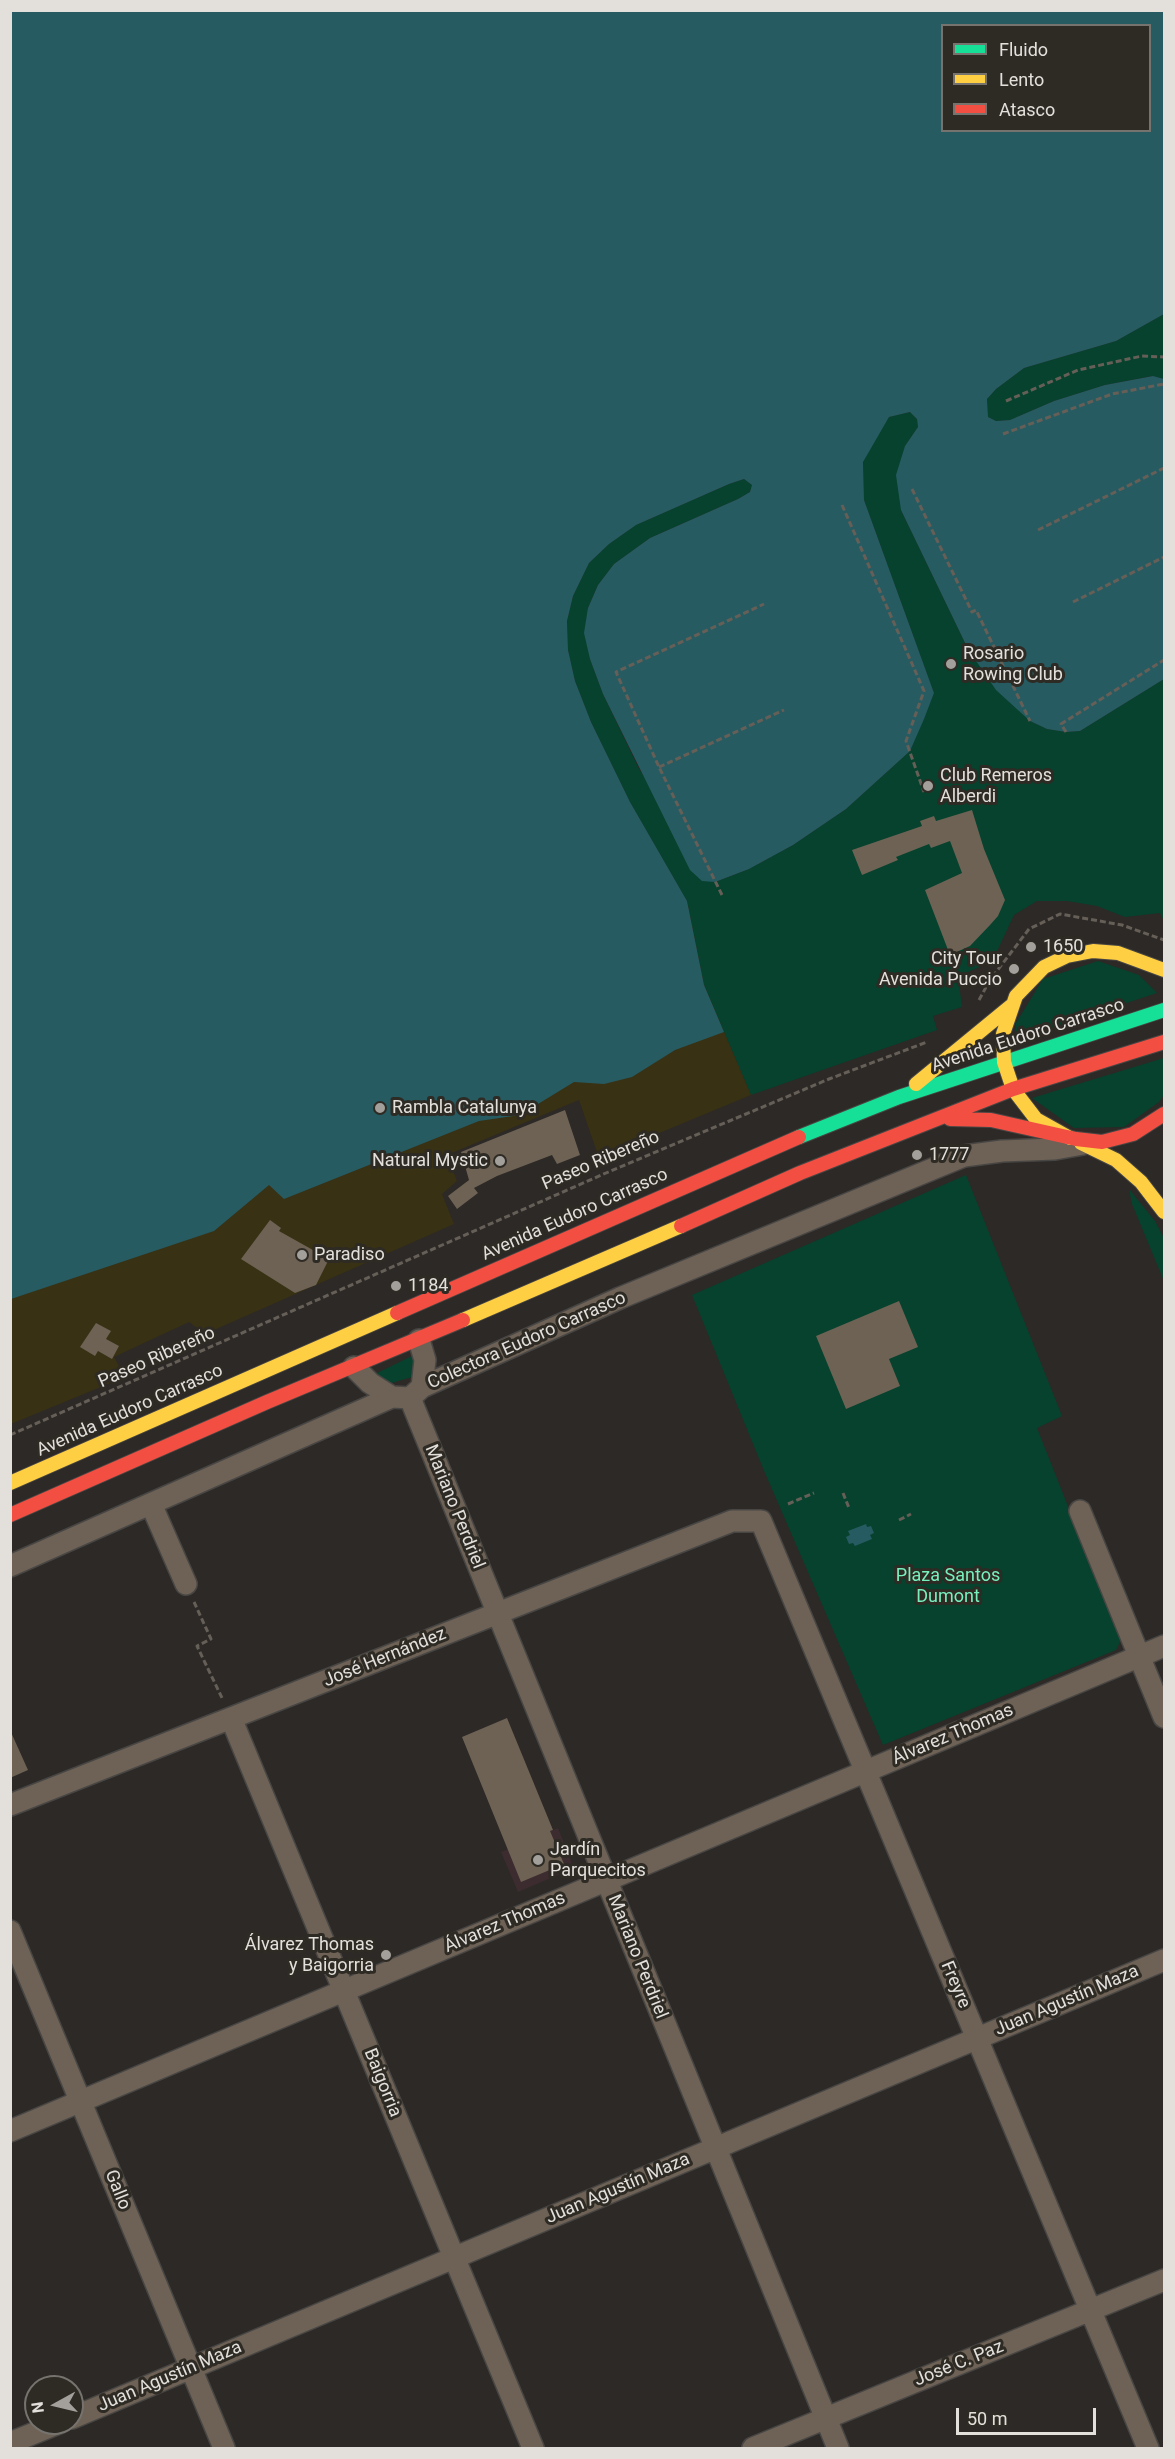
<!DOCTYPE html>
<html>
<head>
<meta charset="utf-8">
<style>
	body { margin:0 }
	#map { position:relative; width:1175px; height:2459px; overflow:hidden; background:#2c2926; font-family:Roboto,sans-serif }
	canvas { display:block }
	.frame { position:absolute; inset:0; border:12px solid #e3e0dc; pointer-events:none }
	.legend { position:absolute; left:941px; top:24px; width:210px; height:108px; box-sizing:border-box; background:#2e2a24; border:2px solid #76736e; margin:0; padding:8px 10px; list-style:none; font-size:18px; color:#e3e0dc }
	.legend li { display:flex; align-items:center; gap:12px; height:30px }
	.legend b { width:30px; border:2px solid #76736e }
	.north { position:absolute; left:24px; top:2375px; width:60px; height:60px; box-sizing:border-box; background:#2e2a24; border:2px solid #76736e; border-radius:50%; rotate:262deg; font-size:16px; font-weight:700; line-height:24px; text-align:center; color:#e3e0dc }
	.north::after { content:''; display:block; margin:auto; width:21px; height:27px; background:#a3a09c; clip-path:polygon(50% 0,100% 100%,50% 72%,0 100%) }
	.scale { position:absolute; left:956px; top:2408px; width:140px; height:27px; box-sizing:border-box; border:3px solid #e3e0dc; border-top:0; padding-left:8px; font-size:18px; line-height:21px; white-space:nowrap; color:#e3e0dc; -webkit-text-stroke:4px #2e2a24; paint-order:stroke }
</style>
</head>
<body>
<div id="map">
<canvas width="1175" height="2459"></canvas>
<div class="frame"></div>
<ul class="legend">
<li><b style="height:8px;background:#16e098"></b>Fluido</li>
<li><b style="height:8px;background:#ffcf43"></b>Lento</li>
<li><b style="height:8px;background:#f24e42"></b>Atasco</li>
</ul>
<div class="north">N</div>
<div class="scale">50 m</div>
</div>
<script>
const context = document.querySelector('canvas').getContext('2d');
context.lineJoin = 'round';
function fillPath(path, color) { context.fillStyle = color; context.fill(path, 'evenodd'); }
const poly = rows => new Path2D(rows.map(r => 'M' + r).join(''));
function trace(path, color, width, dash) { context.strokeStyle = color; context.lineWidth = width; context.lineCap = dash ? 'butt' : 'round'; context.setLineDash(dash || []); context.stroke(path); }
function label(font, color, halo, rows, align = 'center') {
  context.font = font + ' Roboto,sans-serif'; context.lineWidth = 6; context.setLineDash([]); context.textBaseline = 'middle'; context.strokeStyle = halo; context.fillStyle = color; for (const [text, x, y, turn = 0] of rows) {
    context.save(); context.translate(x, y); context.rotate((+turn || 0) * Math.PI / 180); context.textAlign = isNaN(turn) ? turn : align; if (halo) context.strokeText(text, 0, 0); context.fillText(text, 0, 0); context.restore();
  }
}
const education = poly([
	[558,1828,574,1868,518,1892,501,1852]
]);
const green = poly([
	[1164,314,1164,379,1152,376,1105,385,1054,401,1010,420,996,421,988,417,987,399,996,389,1024,368,1116,341],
	[910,412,917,419,918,427,905,446,901,510,968,649,1030,721,1047,729,1066,732,1080,731,1164,679,1164,921,1160,913,1125,917,1097,906,1067,901,1037,901,1014,915,992,962,958,976,962,1007,933,1016,937,1030,751,1095,704,985,687,901,630,802,591,722,575,681,568,650,567,621,573,596,589,563,609,544,636,525,729,484,744,479,752,485,750,492,738,499,650,538,614,564,598,585,588,608,590,659,603,694,639,769,715,882,749,869,793,845,846,809,910,751,934,693,864,500,863,462,870,446,889,417],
	[1098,961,1139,975,1157,993,1014,1040,1016,1023,1043,979],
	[1164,1058,1164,1095,1159,1102,1124,1127,1074,1128,1032,1098],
	[966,1175,1062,1416,1037,1428,1121,1640,1116,1650,883,1745,765,1473,692,1295],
	[1129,1189,1155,1221,1164,1238,1164,1281,1132,1204],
	[412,1356,415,1356,416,1368,412,1377,388,1384,375,1374]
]);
const sand = poly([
	[687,901,704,985,751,1095,599,1158,579,1100,447,1155,457,1181,442,1194,454,1224,205,1334,189,1322,114,1357,125,1377,11,1424,10,1203]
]);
const water = poly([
	[10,11,1164,11,1164,314,1116,341,1024,368,996,389,987,399,988,417,996,421,1010,420,1054,401,1105,385,1153,376,1164,379,1164,679,1080,731,1066,732,1047,729,1030,721,996,690,968,649,901,510,896,475,905,446,918,427,917,419,910,412,889,417,863,462,864,500,934,693,924,719,910,751,846,809,793,845,749,869,715,882,702,881,690,870,603,694,590,659,584,633,588,608,598,585,614,564,650,538,738,499,750,492,752,485,744,479,729,484,636,525,609,544,589,563,573,596,567,621,568,650,575,681,591,722,630,802,687,901,704,985,724,1032,675,1050,632,1077,604,1084,574,1082,520,1115,479,1121,284,1199,269,1185,214,1231,11,1299],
	[942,26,1150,26,1150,130,942,130],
	[866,1524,867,1527,871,1526,874,1533,870,1535,872,1539,855,1546,853,1543,849,1544,846,1537,850,1535,848,1531]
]);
const building = poly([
	[972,810,984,849,1005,900,998,916,990,925,970,946,950,955,925,890,962,873,950,841,931,848,929,844,896,857,898,860,862,875,852,850,922,826,920,821,934,816,936,821],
	[565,1110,580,1155,557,1164,552,1155,497,1176,474,1188,478,1193,457,1209,448,1196,469,1180,461,1152],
	[270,1220,281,1228,279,1231,329,1259,316,1285,295,1293,241,1259],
	[899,1301,918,1347,889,1359,900,1386,846,1409,816,1336],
	[96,1323,111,1331,106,1339,119,1346,112,1359,98,1351,95,1356,80,1347],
	[507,1718,553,1830,550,1831,564,1864,521,1882,462,1737],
	[10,1730,28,1770,10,1778]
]);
const path = poly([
	[1006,401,1078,370,1142,356,1164,357],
	[1003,434,1112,394,1164,384],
	[912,489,972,612,976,610,1030,721],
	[842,505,924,691,906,741,924,792],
	[1038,530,1164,468],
	[1073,602,1164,557],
	[1066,732,1061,724,1164,660],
	[659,767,784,710],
	[722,895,659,767,616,672,764,604],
	[979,1000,990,980,1029,929,1060,914,1122,925,1164,940],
	[10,1435,606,1173,829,1079,927,1042],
	[843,1493,849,1508],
	[788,1504,814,1493],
	[899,1520,911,1514],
	[194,1602,211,1639,197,1646,223,1700]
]);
const street = poly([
	[419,1340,425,1360,422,1387],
	[354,1367,370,1383,392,1397],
	[410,1398,838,2448],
	[151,1504,186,1584],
	[1080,1511,1164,1717],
	[10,1566,392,1397,410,1398,422,1387,620,1298,964,1156,1002,1151,1055,1149,1083,1144],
	[231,1718,533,2448],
	[10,1805,732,1521,761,1521,1148,2448],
	[10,1931,224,2448],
	[10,2131,1164,1646],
	[72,2418,1164,1960],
	[10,2443,59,2423],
	[753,2448,1164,2280]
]);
const fast = poly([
	[799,1137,899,1097,1164,1010]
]);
const slow = poly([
	[916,1084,1011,1006],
	[1070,1138,1036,1119,1013,1089,1004,1062,1003,1034,1016,996,1044,967,1067,956,1093,951,1118,953,1164,970],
	[1081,1143,1116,1160,1141,1182,1164,1212],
	[463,1320,681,1226],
	[10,1483,397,1313]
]);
const jam = poly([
	[950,1119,991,1120,1076,1139,1102,1142,1133,1134,1164,1114],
	[681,1226,800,1173,1013,1089,1164,1042],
	[397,1313,799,1137],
	[10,1515,267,1402,463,1320]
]);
const markers = [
	[951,664,6,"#a3a09c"],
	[928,786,6,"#a3a09c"],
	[1031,947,6,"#a3a09c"],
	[1014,969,6,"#a3a09c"],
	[380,1108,6,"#a3a09c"],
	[917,1155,6,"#a3a09c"],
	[500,1161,6,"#a3a09c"],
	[302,1255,6,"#a3a09c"],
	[396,1286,6,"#a3a09c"],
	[538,1860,6,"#a3a09c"],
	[386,1955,6,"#a3a09c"]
];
const poiNames = [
	["Rosario",963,654],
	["Rowing Club",963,675],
	["Club Remeros",940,776],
	["Alberdi",940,797],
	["1650",1043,947],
	["City Tour",1002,959,"right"],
	["Avenida Puccio",1002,980,"right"],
	["Rambla Catalunya",392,1108],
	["1777",929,1155],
	["Natural Mystic",488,1161,"right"],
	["Paradiso",314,1255],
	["1184",408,1286],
	["Jardín",550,1850],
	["Parquecitos",550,1871],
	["Álvarez Thomas",374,1945,"right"],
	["y Baigorria",374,1966,"right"]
];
const streetNames = [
	["Avenida Eudoro Carrasco",1028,1036,-18],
	["Paseo Ribereño",601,1161,-23],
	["Avenida Eudoro Carrasco",575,1215,-24],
	["Colectora Eudoro Carrasco",527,1341,-24],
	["Paseo Ribereño",157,1358,-24],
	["Avenida Eudoro Carrasco",130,1411,-24],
	["Mariano Perdriel",454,1507,68],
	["José Hernández",385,1658,-22],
	["Álvarez Thomas",953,1735,-23],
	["Álvarez Thomas",505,1923,-23],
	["Mariano Perdriel",637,1957,68],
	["Freyre",955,1985,67],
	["Juan Agustín Maza",1067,2001,-23],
	["Baigorria",382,2083,68],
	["Juan Agustín Maza",618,2189,-23],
	["Gallo",117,2190,68],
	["José C. Paz",959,2364,-22],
	["Juan Agustín Maza",170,2377,-23]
];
const parkNames = [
	["Plaza Santos",948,1576],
	["Dumont",948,1597]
];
fillPath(education, '#3c2c30');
fillPath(green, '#06422e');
fillPath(sand, '#383114');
fillPath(water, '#275b62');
fillPath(building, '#6d6254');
trace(street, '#484644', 24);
trace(fast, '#484644', 16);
trace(slow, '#484644', 16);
trace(jam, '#484644', 16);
trace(path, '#655f57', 3, [6, 3]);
trace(street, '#6d6255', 21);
trace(fast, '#16e098', 14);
trace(slow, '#ffcf43', 14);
trace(jam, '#f24e42', 14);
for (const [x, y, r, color] of markers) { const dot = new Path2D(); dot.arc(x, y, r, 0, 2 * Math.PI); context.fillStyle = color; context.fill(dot); trace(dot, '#2e2a24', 2); }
label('18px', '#e3e0dc', '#2e2a24', poiNames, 'left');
label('18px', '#e3e0dc', '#2e2a24', streetNames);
label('18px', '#78f0be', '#2e2a24', parkNames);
</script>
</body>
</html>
